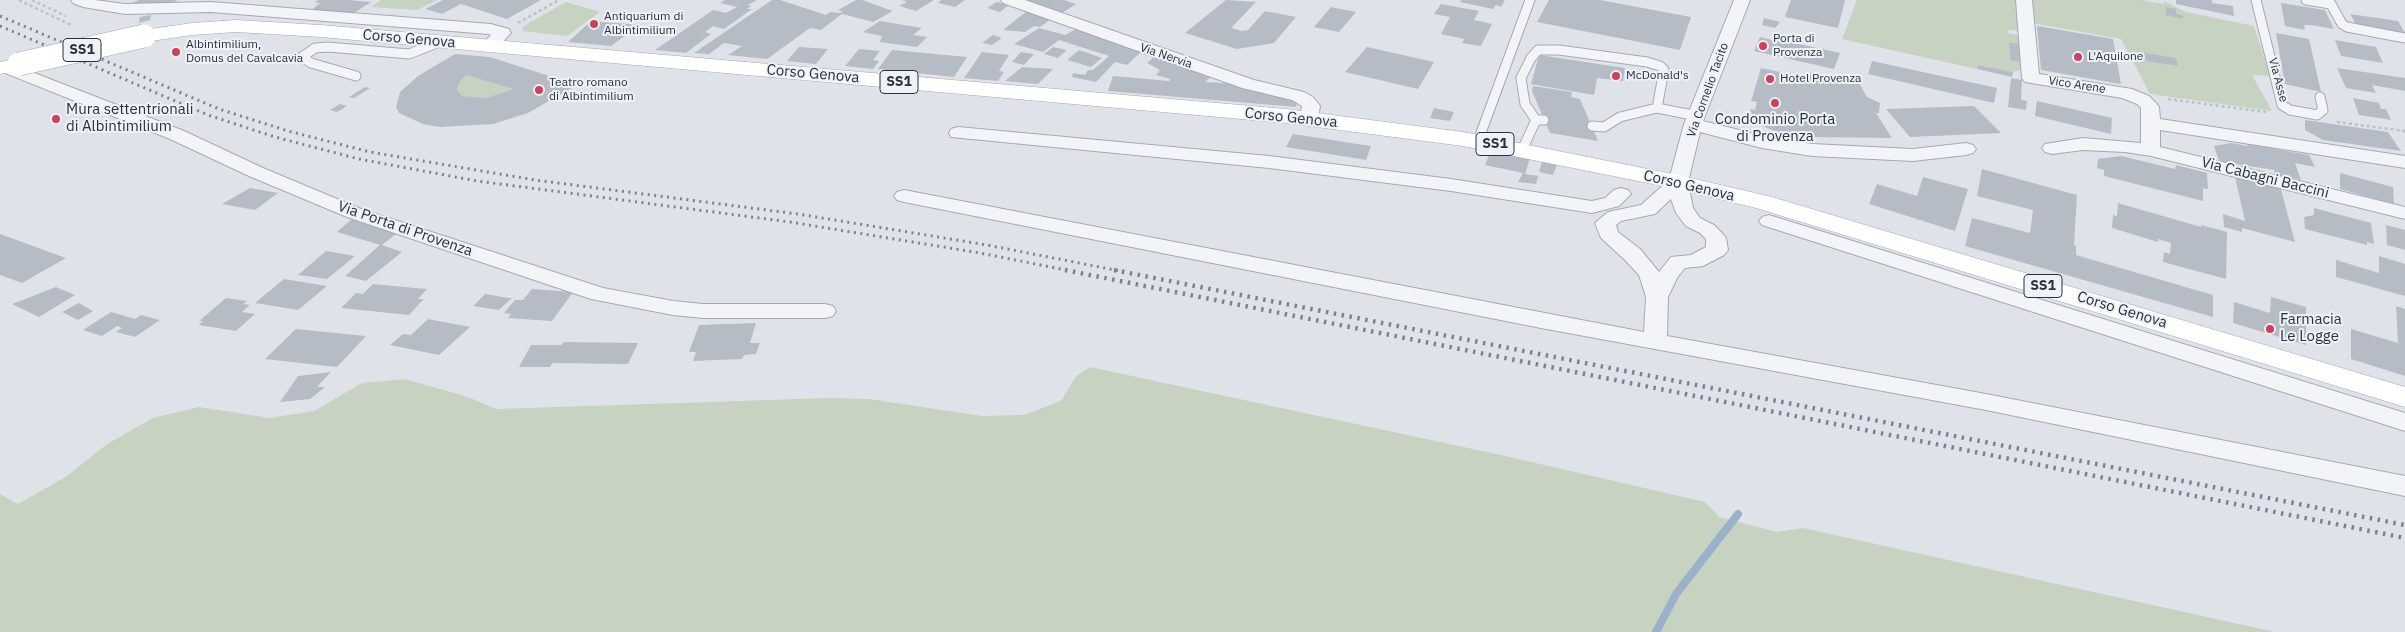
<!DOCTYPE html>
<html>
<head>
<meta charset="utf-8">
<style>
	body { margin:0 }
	canvas { display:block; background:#dfe3e9 }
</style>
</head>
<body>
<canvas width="2405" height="632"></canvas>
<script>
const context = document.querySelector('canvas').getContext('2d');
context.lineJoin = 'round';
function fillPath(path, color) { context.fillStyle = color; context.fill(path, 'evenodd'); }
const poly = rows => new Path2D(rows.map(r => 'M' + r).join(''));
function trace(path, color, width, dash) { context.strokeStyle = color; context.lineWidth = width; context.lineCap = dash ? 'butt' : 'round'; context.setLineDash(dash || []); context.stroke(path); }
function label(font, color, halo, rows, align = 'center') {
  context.font = font + ' "IBM Plex Sans",sans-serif'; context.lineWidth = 4; context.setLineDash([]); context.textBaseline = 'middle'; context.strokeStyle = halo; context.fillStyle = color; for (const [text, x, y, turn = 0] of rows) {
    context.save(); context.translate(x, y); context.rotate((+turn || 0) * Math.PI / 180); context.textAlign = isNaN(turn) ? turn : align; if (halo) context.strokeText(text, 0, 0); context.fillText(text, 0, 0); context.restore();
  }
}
const green = poly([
	[381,0,437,0,417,10,371,7],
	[1857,0,2017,0,2019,31,2008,30,2008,33,2019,35,2019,44,2009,42,2010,60,2020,62,2021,70,2013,72,1978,65,1977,69,1842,39],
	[2030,0,2140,0,2164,4,2164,1,2186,12,2254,26,2270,76,2252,75,2272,111,2150,94,2121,39,2032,23],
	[566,2,600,12,567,36,522,31,524,26],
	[466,75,513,89,486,98,462,96,457,89,461,80],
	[1090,367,1501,455,1705,502,1719,517,1777,532,1803,528,2275,632,0,632,0,494,18,504,67,476,107,444,153,418,199,407,269,418,314,411,362,383,405,379,468,397,496,409,828,398,869,399,982,416,1024,415,1061,401,1076,376]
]);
const stream = poly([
	[1656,632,1676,594,1738,514]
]);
const building = poly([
	[139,0,178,0,165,6,126,5],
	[319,0,348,0,371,2,348,17,309,12,320,3,314,2],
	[443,0,541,0,507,19,461,4,442,14,425,9],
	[725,0,757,0,748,5,751,6,747,9,752,9,724,29,713,26,705,32,711,34,686,53,655,50,713,10,726,13,737,7,720,3],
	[772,0,780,0,826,15,830,12,840,13,843,12,838,10,856,0,862,0,893,11,873,22,842,14,821,30,810,28,767,59,728,55,742,46,724,43,709,54,694,53],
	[902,0,934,0,916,11,899,6,907,2],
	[941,0,965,0,955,7,938,3],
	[1026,0,1064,0,1076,4,1059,15,1024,2],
	[1226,0,1256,2,1231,28,1242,31,1248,30,1265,11,1296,17,1274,43,1237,49,1185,33],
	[1461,0,1505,0,1501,7,1496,5,1493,9,1460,2],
	[1549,0,1600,0,1691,17,1680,50,1537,22],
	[1791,0,1845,0,1838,28,1785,17],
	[2176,0,2212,0,2212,3,2233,6,2234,16,2176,4],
	[997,2,1009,5,1000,12,987,8],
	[2281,3,2325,10,2334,29,2311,25,2304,25,2305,30,2285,26],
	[1441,4,1479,11,1474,20,1492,24,1481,46,1462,43,1464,39,1441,34,1450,17,1434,14],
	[1331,7,1356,12,1339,32,1314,27],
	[2166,7,2176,9,2176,14,2183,15,2183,19,2166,15],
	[1027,11,1051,19,1040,27,1034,26,1025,32,1003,30],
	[2350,14,2398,21,2405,33,2357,26],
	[151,15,150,20,139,23,140,17],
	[1764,18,1780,22,1775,28,1762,25],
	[591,21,640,25,611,46,568,42],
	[880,21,922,28,913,35,927,37,917,47,880,42,882,36,863,32],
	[2037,26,2113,39,2121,84,2041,70],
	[1039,28,1065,35,1076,29,1142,51,1127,65,1115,62,1096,82,1072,77,1073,73,1085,75,1088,70,1093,70,1109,56,1059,40,1043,52,1014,44],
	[2276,33,2309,39,2321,92,2285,84],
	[993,35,1002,38,992,45,982,43],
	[1760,37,1784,43,1785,41,1840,53,1834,69,1754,51],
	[2335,40,2376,47,2383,63,2341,56],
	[2009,42,2019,44,2020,62,2010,60],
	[799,47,828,49,816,64,787,61],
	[1053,47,1067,50,1058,58,1044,54],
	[1367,47,1434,62,1418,89,1345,72],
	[859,49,880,51,873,60,879,61,873,69,845,66],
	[892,50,967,57,954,77,878,69],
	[1079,50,1102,58,1091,67,1067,60],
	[982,52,1009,55,999,71,1004,72,998,81,964,78],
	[1021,52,1034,54,1024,65,1012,62],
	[2144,53,2176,58,2178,66,2146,61],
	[455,54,490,57,577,85,528,113,493,124,440,127,423,124,399,113,396,107,400,92,418,76],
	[466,75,513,89,486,98,462,96,457,89,461,80],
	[1539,55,1625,68,1623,81,1597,78,1594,95,1531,84],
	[1155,56,1212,76,1205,82,1238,84,1298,100,1296,107,1108,91,1113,76,1169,81,1170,79,1156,75,1160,70,1147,63],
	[1872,61,1997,88,1994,103,1868,74],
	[1978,65,2013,72,2012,77,1977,69],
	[1022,67,1053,69,1038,84,1005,81],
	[1761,68,1809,78,1811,72,1859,83,1867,97,1880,103,1879,113,1876,113,1892,138,1815,137,1813,134,1793,136,1778,133,1763,126,1753,118,1750,109,1755,110,1757,102,1751,101],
	[2337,68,2405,78,2405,91,2372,85,2376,93,2346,88],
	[2011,78,2022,80,2021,100,2027,101,2026,110,2008,107],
	[1533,86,1572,92,1571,97,1580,99,1598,141,1550,133,1532,91],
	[365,87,370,88,354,98,349,97],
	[2353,98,2379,103,2381,109,2386,109,2391,120,2359,115],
	[2037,101,2112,118,2111,134,2035,116],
	[340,104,347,106,337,112,330,110],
	[1974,106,2001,133,1910,137,1886,109],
	[1434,108,1454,112,1450,121,1430,118],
	[2305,120,2388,132,2401,151,2323,140,2305,130],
	[1293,134,1371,146,1366,160,1286,147],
	[2231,143,2248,146,2247,144,2309,155,2315,167,2295,163,2301,180,2275,175,2274,170,2219,161,2214,146],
	[1491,150,1530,158,1525,174,1538,176,1536,184,1518,182,1523,173,1485,165],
	[2121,156,2175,169,2176,165,2207,173,2208,189,2203,188,2203,201,2104,176,2104,170,2097,168,2098,159],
	[1542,162,1557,165,1553,175,1539,172],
	[1982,169,2077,195,2074,245,2076,246,2076,255,2213,295,2213,317,1965,246,1972,218,2030,233,2033,210,1977,196],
	[2340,173,2393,187,2394,204,2340,189],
	[1923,177,1968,189,1955,231,1869,204,1877,184,1917,196],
	[2235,177,2280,186,2295,242,2242,228,2242,232,2224,227,2223,214,2245,221],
	[250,188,278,193,255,210,222,204],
	[2118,203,2201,227,2201,225,2227,232,2226,279,2163,262,2164,252,2170,254,2171,243,2158,239,2158,242,2112,228,2113,215,2117,216],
	[2314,208,2371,223,2374,244,2367,242,2367,245,2305,229,2304,217,2314,215],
	[353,218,396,234,382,245,402,252,366,281,345,276,380,245,337,232],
	[2386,225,2405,230,2405,250,2387,245],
	[0,234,66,258,22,283,0,275],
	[326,251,355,256,327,279,298,275],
	[2379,256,2405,264,2405,296,2336,277,2336,260,2379,273],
	[284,279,327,286,298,310,255,303],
	[373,284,427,289,418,299,424,299,409,315,341,308,356,293,363,294],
	[56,287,75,295,39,317,12,304],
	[532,289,573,292,552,321,508,318,511,314,504,313,515,300,523,300],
	[485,294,509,298,512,298,499,310,473,306],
	[2271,297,2306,307,2306,345,2233,323,2234,302,2270,313],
	[226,298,247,301,243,304,250,305,242,312,255,314,236,331,199,325,203,321,199,321],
	[79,303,93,311,78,320,62,312],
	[2396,306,2405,309,2405,376,2351,359,2351,329,2398,343],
	[111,312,135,319,141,315,160,320,135,337,116,332,122,328,117,326,102,336,83,330],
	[428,319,470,327,439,355,390,345,403,334,411,335],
	[756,323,750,343,760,343,756,354,744,355,742,359,693,361,696,352,689,352,699,325],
	[296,329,366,336,337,367,265,359],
	[564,342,638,343,628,364,552,363,550,367,519,367,531,345,561,345],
	[331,372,317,387,325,387,310,399,280,402,298,376]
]);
const path = poly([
	[19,0,73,26],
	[32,0,66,16],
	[518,23,559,0],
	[2168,99,2266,112],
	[2337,122,2405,131]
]);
const service = poly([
	[2256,0,2282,105,2290,110,2317,115,2323,110,2320,97],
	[2306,0,2331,4,2342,24,2347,27,2405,38],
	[356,76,311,63,302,57,315,48,328,47,409,54,442,41],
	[1536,120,1525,104,1521,78,1531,58,1538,50,1559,50,1647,62,1660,66,1664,70,1657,108,1697,116],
	[1592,126,1604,127,1620,117,1657,108],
	[1478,141,1530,0],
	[1522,150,1536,120,1544,120]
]);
const minor = poly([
	[71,0,95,0,125,4,211,2,491,24,509,29,511,33,496,49,490,50,484,49,481,45,491,35,489,34,211,12,125,14,83,7,73,3,71,0],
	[1001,0,1025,0,1254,80,1304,92,1313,97,1320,106,1318,118,1316,122,1309,124,1302,122,1300,118,1302,106,1292,100,1242,88,1003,3,1001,0],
	[1734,0,1750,0,1703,121,1763,136,1812,144,1913,149,1966,143,1973,145,1976,149,1973,153,1966,155,1913,161,1812,156,1762,148,1700,132,1688,182,1693,208,1700,218,1714,225,1723,234,1726,238,1728,250,1724,255,1703,266,1685,268,1677,278,1668,297,1667,336,1986,394,2405,476,2405,496,1986,410,1541,328,904,202,897,200,894,196,897,192,904,190,1644,332,1646,297,1639,275,1624,259,1601,238,1595,223,1608,212,1641,205,1669,180,1684,124,1734,0],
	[1671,199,1676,213,1686,226,1700,233,1706,239,1706,247,1691,255,1671,257,1659,272,1640,249,1618,232,1616,225,1621,221,1655,214,1671,199],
	[2016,0,2032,0,2039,74,2132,89,2149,96,2156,103,2159,107,2160,119,2405,156,2405,168,2160,130,2160,147,2405,207,2405,219,2151,156,2125,152,2083,150,2052,154,2045,152,2042,148,2045,144,2083,138,2141,143,2141,108,2137,104,2122,98,2025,82,2022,78,2016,0],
	[6,62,184,131,263,168,361,209,603,288,673,301,703,304,825,304,833,306,836,311,833,316,825,318,703,318,673,315,591,299,347,217,249,176,170,139,0,71,0,63,6,62],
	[958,127,1269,156,1451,179,1592,201,1605,198,1614,190,1621,188,1628,190,1631,194,1619,206,1592,213,1451,191,1269,168,951,137,949,133,951,129,958,127],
	[1769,215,2405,413,2405,431,1762,225,1759,221,1762,217,1769,215]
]);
const primary = poly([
	[236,20,321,25,1286,109,1463,132,1678,175,1772,197,2405,387,2405,407,1756,208,1678,189,1463,146,1286,123,321,37,236,32,192,35,144,42,137,40,134,36,137,32,144,30,192,23,236,20],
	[19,58,27,59,30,64,27,69,0,74,0,62,19,58]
]);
const railFar1 = poly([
	[0,16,219,109,288,131,370,152,535,180,798,214,987,245,1120,271],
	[0,26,208,115,275,137,359,159,477,181,790,222,980,253,1071,271]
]);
const rail = poly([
	[1065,270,2405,538],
	[1114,270,2405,525]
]);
const primaryBridge = poly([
	[19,64,144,36]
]);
const markers = [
	[594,24,5,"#d1405a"],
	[1763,46,5,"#d1405a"],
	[176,52,5,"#d1405a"],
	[2078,57,5,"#d1405a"],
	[1616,76,5,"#d1405a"],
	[1770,79,5,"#d1405a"],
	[539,90,5,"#d1405a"],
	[1775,103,5,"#d1405a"],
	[56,119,5,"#d1405a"],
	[2270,329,5,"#d1405a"]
];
const farPoinames = [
	["Antiquarium di",604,17],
	["Albintimilium",604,31],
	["Porta di",1773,39],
	["Provenza",1773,53],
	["Albintimilium,",186,45],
	["Domus del Cavalcavia",186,59],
	["L'Aquilone",2088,57],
	["McDonald's",1626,76],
	["Hotel Provenza",1780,79],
	["Teatro romano",549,83],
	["di Albintimilium",549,97]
];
const farStreetnames = [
	["Via Nervia",1166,56,19],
	["Via Asse",2278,80,75],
	["Vico Arene",2077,85,9],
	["Via Cornelio Tacito",1708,90,-70]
];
const shields = [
	[82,50,38],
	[899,82,38],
	[1495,144,38],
	[2043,286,38]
];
const shieldNames = [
	["SS1",82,50],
	["SS1",899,82],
	["SS1",1495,144],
	["SS1",2043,286]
];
const streetNames = [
	["Corso Genova",409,39,5],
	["Corso Genova",813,74,5],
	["Corso Genova",1291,118,6],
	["Via Cabagni Baccini",2265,178,14],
	["Corso Genova",1689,186,13],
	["Via Porta di Provenza",405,229,19],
	["Corso Genova",2122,310,17]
];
const poiNames = [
	["Mura settentrionali",66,110],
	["di Albintimilium",66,127],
	["Condominio Porta",1775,120,"center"],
	["di Provenza",1775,137,"center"],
	["Farmacia",2280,320],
	["Le Logge",2280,337]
];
fillPath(green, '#c5d3c0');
trace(stream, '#99b2ca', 8);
fillPath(building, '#b6bcc6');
trace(service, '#a4aab3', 11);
trace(minor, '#a4aab3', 2);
trace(primary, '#9ea8b5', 1);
trace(path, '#bdc1c7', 2.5, [3, 3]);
trace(service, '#f2f4f7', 9);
fillPath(minor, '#f2f4f7');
fillPath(primary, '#fff');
trace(railFar1, '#788393', 3, [2, 4.5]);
trace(rail, '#788393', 4.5, [2.5, 5.5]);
trace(primaryBridge, '#9ea8b5', 24, []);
trace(primaryBridge, '#fff', 23);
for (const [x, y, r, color] of markers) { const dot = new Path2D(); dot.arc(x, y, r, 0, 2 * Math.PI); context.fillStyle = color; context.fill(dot); trace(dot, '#eef2f6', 2); }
label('12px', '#273140', '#eef2f6', farPoinames, 'left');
label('12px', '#273140', '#eef2f6', farStreetnames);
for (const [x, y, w] of shields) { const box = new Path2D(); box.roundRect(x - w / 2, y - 11.5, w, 23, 4); context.fillStyle = '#eef2f6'; context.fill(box); trace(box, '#273140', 1); }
label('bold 14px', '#273140', null, shieldNames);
label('15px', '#273140', '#eef2f6', streetNames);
label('15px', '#273140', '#eef2f6', poiNames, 'left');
</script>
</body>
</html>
